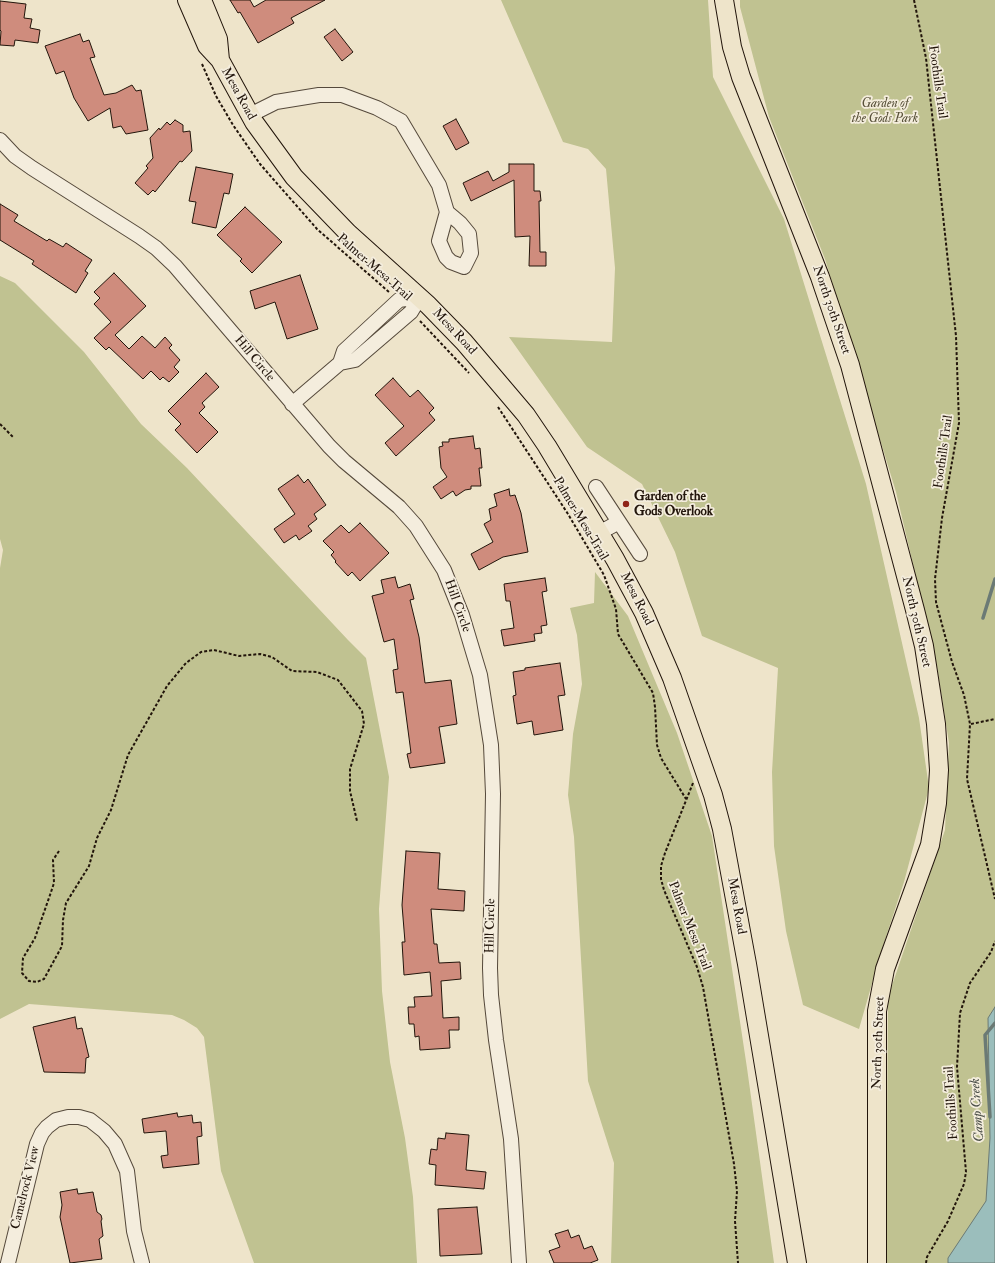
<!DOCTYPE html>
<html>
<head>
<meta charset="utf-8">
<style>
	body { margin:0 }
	canvas { display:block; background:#eee4ca }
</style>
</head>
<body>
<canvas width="995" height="1263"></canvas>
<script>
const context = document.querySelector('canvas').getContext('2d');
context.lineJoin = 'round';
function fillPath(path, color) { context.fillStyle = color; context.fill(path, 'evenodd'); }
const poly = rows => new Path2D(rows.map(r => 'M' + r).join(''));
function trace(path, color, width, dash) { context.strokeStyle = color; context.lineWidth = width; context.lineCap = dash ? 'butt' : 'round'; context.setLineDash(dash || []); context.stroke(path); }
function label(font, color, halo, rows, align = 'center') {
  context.font = font + ' "IM FELL Double Pica",serif'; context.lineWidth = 3.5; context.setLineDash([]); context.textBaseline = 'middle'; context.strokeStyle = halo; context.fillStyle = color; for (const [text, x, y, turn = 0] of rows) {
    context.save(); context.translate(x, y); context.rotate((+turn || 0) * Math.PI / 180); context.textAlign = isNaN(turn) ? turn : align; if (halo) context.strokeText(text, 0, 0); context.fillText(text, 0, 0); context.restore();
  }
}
const green = poly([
	[501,0,708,0,713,77,784,219,866,484,919,718,929,788,904,882,881,952,859,1029,803,1005,786,931,774,846,772,772,778,668,702,636,675,552,642,484,587,447,509,337,612,342,615,268,606,169,588,149,563,142],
	[740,0,995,0,995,1263,886,1263,888,997,945,830,949,743,937,666,896,492,825,259,769,117,740,7],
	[0,276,15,283,84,352,141,424,187,468,348,640,366,658,389,777,379,909,382,991,390,1062,405,1138,413,1197,417,1263,254,1263,221,1171,204,1037,197,1028,184,1020,172,1015,29,1004,0,1019,0,568,3,550,0,539],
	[595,572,628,616,677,733,712,836,747,1068,774,1263,611,1263,614,1163,588,1081,574,837,568,795,573,734,582,684,577,635,570,608,594,603]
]);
const water = poly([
	[995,1007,995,1263,948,1263,948,1258,986,1201,990,1138,988,1018,995,1007]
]);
const stream = poly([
	[983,618,995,579],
	[990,1117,985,1035,995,1023]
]);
const building = poly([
	[230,0,250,0,254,7,266,0,325,0,291,18,294,23,258,43,240,12,238,13,230,0],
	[0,1,26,4,24,18,32,19,30,28,40,30,38,43,15,40,14,46,0,45,1,31,0,30,0,1],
	[335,29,353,52,342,61,324,37,335,29],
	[80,34,83,42,89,40,95,57,90,58,104,95,116,93,132,85,136,91,141,90,148,130,126,134,121,126,113,128,110,108,88,121,74,98,64,71,56,74,45,46,80,34],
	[456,119,469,143,456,150,443,126,456,119],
	[175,120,183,125,183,132,190,131,192,151,182,162,180,161,155,192,153,190,148,195,135,183,148,168,146,166,153,158,150,138,159,128,160,130,167,122,170,125,175,120],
	[509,164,534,164,534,191,540,191,541,201,539,201,540,252,546,252,546,266,529,266,530,236,515,237,514,180,471,201,463,183,488,171,493,181,509,172,509,164],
	[196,167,233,174,229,194,224,193,216,228,192,223,196,202,189,201,196,167],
	[0,204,18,215,14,221,47,241,49,239,63,247,66,243,92,260,85,271,88,273,76,293,32,264,34,261,0,240,0,204],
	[245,207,282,242,252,273,240,261,242,259,217,235,245,207],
	[114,273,146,306,115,335,129,349,142,336,155,348,165,337,172,345,169,348,180,360,174,367,179,372,169,382,163,377,160,380,151,371,143,379,109,347,106,350,94,338,111,322,94,304,100,298,94,292,114,273],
	[300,275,318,329,287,339,275,302,255,309,250,291,300,275],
	[206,373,219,387,202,403,205,407,199,413,218,432,197,453,175,430,181,424,168,411,206,373],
	[393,378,410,397,418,390,434,408,429,413,435,420,396,456,385,443,404,426,375,395,393,378],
	[473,436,475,449,480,448,482,468,479,468,481,486,471,486,471,489,465,490,456,496,453,491,441,499,433,487,447,477,441,468,439,447,443,446,442,442,449,442,449,439,473,436],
	[298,475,304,483,308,479,326,505,314,514,317,519,308,526,312,531,299,540,296,535,284,543,274,529,295,514,278,489,298,475],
	[509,489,510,496,515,495,521,513,528,552,503,557,479,570,471,554,493,542,484,524,491,520,489,509,497,506,494,494,509,489],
	[360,523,389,553,360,581,352,572,348,576,335,562,336,561,331,555,334,552,323,541,341,525,349,533,360,523],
	[395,577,398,588,410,584,414,599,410,600,419,637,425,683,451,680,457,724,439,727,445,763,410,768,407,754,411,753,403,692,396,693,393,670,398,669,394,639,384,642,372,596,384,593,381,580,395,577],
	[545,578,547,591,542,592,547,625,541,626,542,633,534,634,535,641,504,646,501,630,514,628,510,601,506,601,504,584,545,578],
	[560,663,565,695,558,696,563,730,534,735,532,721,517,724,513,696,516,695,513,672,525,670,525,668,560,663],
	[406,851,440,853,438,889,465,891,464,911,431,909,434,944,437,944,439,963,460,962,461,979,441,981,443,1018,459,1017,459,1030,449,1030,450,1048,420,1050,419,1036,415,1037,414,1024,409,1024,408,1007,415,1007,414,997,432,996,430,972,404,975,402,942,405,942,402,905,406,851],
	[75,1017,77,1029,82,1028,89,1057,86,1058,85,1073,44,1072,33,1027,75,1017],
	[177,1113,178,1117,192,1115,193,1123,201,1122,202,1136,197,1137,199,1164,163,1168,161,1156,168,1155,166,1131,144,1133,142,1119,177,1113],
	[446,1133,469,1135,466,1170,486,1172,484,1189,435,1185,436,1165,429,1164,431,1149,437,1150,438,1138,445,1139,446,1133],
	[77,1189,78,1194,93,1192,97,1212,101,1215,102,1219,101,1221,103,1236,99,1239,102,1259,70,1263,60,1217,62,1205,60,1192,77,1189],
	[477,1207,482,1254,440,1256,438,1209,477,1207],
	[568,1230,571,1238,579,1235,584,1249,592,1246,598,1260,590,1263,554,1263,549,1251,560,1247,555,1234,568,1230]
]);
const path = poly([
	[914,0,926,58,956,336,959,423,942,518,935,579,936,602,952,662,964,695,970,724,967,779,995,899],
	[202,64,216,96,233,125,260,164,317,229,389,292],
	[420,321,469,373],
	[498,407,568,514,604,575,616,609,618,634,653,693,655,707,657,745,661,758,686,799],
	[0,424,14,438],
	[971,724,995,719],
	[693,783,665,853,661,866,661,879,664,890,697,967,703,987,734,1164,737,1191,735,1221,738,1263],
	[59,851,53,860,54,883,50,895,35,938,23,958,22,973,29,981,37,982,44,979,62,946,63,920,66,903,89,866,97,838,111,810,128,755,167,686,186,663,201,652,214,650,239,656,260,654,272,657,292,671,317,672,338,680,362,711,364,724,350,769,350,791,357,821],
	[926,1263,927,1257,948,1221,964,1184,966,1172,957,1067,960,1013,970,983,991,952,995,941]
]);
const minor = poly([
	[250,115,276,102,319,95,342,95,377,108,401,121,439,185,447,212,460,223,469,234,471,253,464,267,451,262,446,257,439,241,447,212],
	[0,140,15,156,32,168,139,236,156,248,175,266,329,446,344,461,399,507,416,526,444,570,462,615,480,675,491,745,493,794,490,968,491,995,496,1040,511,1139,519,1263],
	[340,363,344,351,399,300,420,297],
	[292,404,340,363,355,360,411,312,420,297],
	[596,487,619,522],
	[599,533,619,522,640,554],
	[8,1263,37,1144,42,1133,47,1127,56,1120,68,1117,79,1117,90,1120,104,1131,115,1144,127,1171,134,1231,142,1263]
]);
const major = poly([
	[187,0,207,46,220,60,254,122,294,177,348,233,428,305,464,342,526,415,547,446,615,559,644,613,672,678,713,795,722,829,747,964,797,1263],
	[202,0,218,39,220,60],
	[724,0,732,47,741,77,820,277,850,365,915,610,924,646,936,724,939,770,937,803,930,845,885,969,877,1011,877,1263]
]);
const markers = [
	[626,504,4,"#8f2418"]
];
const streetNames = [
	["Foothills Trail",937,82,82],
	["Mesa Road",238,94,61],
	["Palmer Mesa Trail",374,268,41],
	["North 30th Street",831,310,71],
	["Mesa Road",454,332,47],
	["Hill Circle",254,359,50],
	["Foothills Trail",944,452,-82],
	["Palmer Mesa Trail",580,519,59],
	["Mesa Road",636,599,63],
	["Hill Circle",457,606,70],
	["North 30th Street",916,622,77],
	["Mesa Road",736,906,80],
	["Hill Circle",491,926,-89],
	["Palmer Mesa Trail",689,926,68],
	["North 30th Street",879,1043,-88],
	["Foothills Trail",952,1103,-94],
	["Camelrock View",26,1188,-76]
];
const parkNames = [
	["Garden of",885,104],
	["the Gods Park",885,119]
];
const poiNames = [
	["Garden of the",634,497],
	["Gods Overlook",634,512]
];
const waterNames = [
	["Camp Creek",978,1110,-94]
];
fillPath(green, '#c0c291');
fillPath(water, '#9bbebc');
trace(water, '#6b7a75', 1);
trace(stream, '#6b7a75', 3.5);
fillPath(building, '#cf8c7d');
trace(building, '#22150b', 1);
trace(minor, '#55493b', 16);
trace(major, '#22150b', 20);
trace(path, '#22150b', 2, [3, 2]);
trace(minor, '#f4eddd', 14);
trace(major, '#eee4ca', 18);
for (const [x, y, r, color] of markers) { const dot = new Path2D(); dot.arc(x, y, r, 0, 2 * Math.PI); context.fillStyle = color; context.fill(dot); trace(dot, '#f4eddd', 1.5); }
label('13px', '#22150b', '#f4eddd', streetNames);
label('italic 13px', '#59523a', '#f4eddd', parkNames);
label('bold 13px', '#22150b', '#f4eddd', poiNames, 'left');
label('italic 14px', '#4c5049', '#f4eddd', waterNames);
</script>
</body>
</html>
